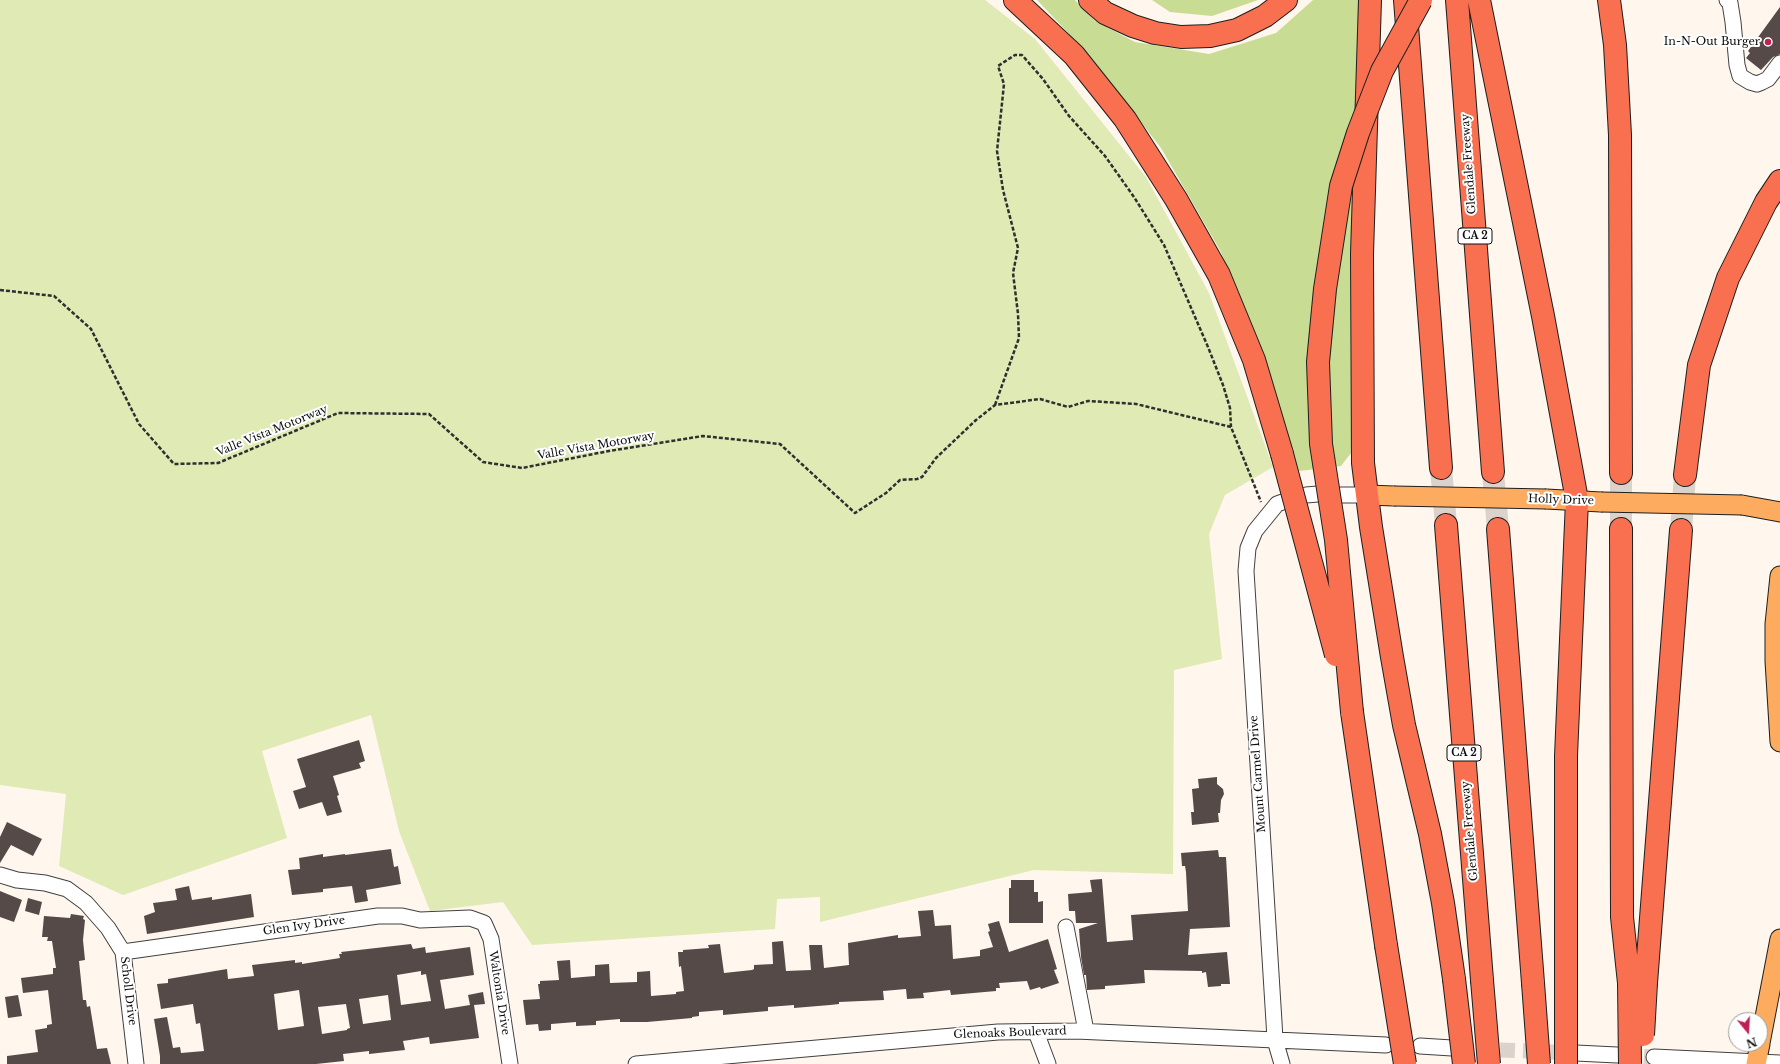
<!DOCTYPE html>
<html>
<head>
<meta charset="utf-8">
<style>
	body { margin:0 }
	#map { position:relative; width:1780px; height:1064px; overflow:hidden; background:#fff6ed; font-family:"Libre Baskerville",serif }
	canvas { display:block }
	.north { position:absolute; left:1728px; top:1012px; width:40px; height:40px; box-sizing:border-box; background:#fff; border:1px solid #9e9e9e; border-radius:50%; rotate:162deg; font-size:11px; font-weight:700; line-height:16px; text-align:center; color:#0d0d0d }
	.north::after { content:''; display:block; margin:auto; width:14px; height:18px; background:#c12053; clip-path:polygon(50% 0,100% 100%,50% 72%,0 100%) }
</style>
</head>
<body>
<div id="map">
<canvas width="1780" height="1064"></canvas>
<div class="north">N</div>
</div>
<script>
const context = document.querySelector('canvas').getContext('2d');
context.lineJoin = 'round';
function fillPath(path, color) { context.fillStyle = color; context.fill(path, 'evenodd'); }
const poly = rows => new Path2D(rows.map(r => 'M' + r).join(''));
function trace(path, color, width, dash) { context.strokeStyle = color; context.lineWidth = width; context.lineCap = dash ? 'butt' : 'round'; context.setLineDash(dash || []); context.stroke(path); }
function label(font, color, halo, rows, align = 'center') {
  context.font = font + ' "Libre Baskerville",serif'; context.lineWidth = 4; context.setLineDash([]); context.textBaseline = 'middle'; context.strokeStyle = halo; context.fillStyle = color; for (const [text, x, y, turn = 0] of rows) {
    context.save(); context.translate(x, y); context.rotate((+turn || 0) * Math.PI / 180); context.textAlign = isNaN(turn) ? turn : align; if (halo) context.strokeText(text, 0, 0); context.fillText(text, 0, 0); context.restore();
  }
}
const green = poly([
	[0,0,985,0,1035,39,1146,177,1209,293,1273,467,1225,495,1209,534,1222,659,1174,670,1173,874,1034,870,820,922,820,897,777,899,775,929,532,945,503,902,430,911,399,831,371,715,262,751,287,838,123,895,59,866,66,794,0,785]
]);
const forest = poly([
	[1037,0,1075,0,1095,21,1135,42,1209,54,1276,33,1313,0,1361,0,1351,453,1341,466,1299,471,1266,366,1221,252,1161,148,1090,56],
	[1152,0,1258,0,1212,16,1170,12]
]);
const building = poly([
	[1780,7,1780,54,1773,57,1761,70,1746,58,1750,53,1748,51],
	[359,740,365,761,359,763,361,768,333,776,339,795,337,796,342,812,327,816,322,802,299,809,293,791,306,787,297,759],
	[1217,777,1217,784,1223,789,1224,794,1221,800,1220,813,1218,813,1219,822,1192,825,1191,812,1194,812,1192,789,1199,788,1198,779],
	[7,822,42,839,33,856,11,845,0,863,0,837],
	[391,849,394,867,398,866,401,884,366,890,368,901,355,903,352,886,323,889,323,892,292,895,288,870,300,869,299,858,323,854,323,857,345,854,345,855],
	[1218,850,1219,857,1226,857,1230,927,1190,929,1188,955,1227,952,1230,984,1221,984,1221,986,1208,987,1206,972,1202,973,1202,971,1144,970,1145,983,1105,986,1105,989,1087,990,1086,975,1084,975,1081,957,1079,929,1098,923,1076,923,1075,911,1069,911,1068,894,1092,892,1090,880,1102,879,1107,942,1133,940,1131,915,1188,911,1186,872,1185,866,1182,866,1181,853],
	[1011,880,1034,880,1034,892,1038,892,1038,902,1043,901,1043,923,1009,923,1009,888,1011,888],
	[189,886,192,900,212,897,212,900,251,894,254,917,147,934,144,916,155,912,153,903,177,900,175,889],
	[0,891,22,900,14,922,0,917],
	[28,898,42,902,39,915,25,911],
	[933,910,935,926,951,925,953,959,980,956,980,950,993,947,988,932,990,931,988,924,999,921,1009,952,1048,939,1057,969,1054,970,1059,983,1041,989,1040,987,1030,990,1027,981,999,983,1000,988,996,988,996,991,951,995,950,990,923,993,924,998,907,999,906,989,883,991,884,1000,839,1002,839,1004,830,1005,794,1008,794,1005,768,1007,768,1011,723,1015,723,1010,699,1012,699,1016,692,1017,692,1018,647,1022,620,1022,620,1019,596,1021,596,1025,576,1026,576,1022,551,1024,551,1030,539,1031,538,1024,526,1025,523,1000,540,999,538,984,540,984,540,981,559,980,557,961,570,960,571,978,595,976,595,965,609,964,610,983,637,982,637,972,650,971,651,996,676,994,676,992,684,991,681,966,679,967,678,952,683,952,683,950,709,948,708,945,720,944,724,973,752,970,754,969,754,965,773,964,772,942,783,941,786,971,811,970,809,945,822,945,824,968,849,965,848,943,898,935,898,938,921,936,918,911],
	[71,914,84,916,83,919,85,920,83,940,85,960,79,961,83,1000,86,1000,87,1007,90,1006,97,1049,107,1048,111,1064,7,1064,7,1056,38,1052,35,1030,47,1028,47,1025,52,1024,48,990,23,993,21,978,53,974,53,968,56,968,52,941,47,941,48,937,42,937,44,916,70,918],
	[411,944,413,949,425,947,426,953,470,947,474,975,440,980,445,1009,470,1005,468,995,483,992,485,1004,474,1005,479,1038,430,1044,429,1037,403,1041,405,1050,369,1054,369,1051,343,1054,344,1061,316,1064,160,1064,160,1056,154,1019,167,1017,173,1048,180,1047,181,1053,204,1051,200,1023,196,1024,193,1004,161,1009,157,984,168,983,168,979,227,969,228,979,254,976,252,965,295,960,295,963,302,962,302,964,340,958,339,954,342,954,341,952],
	[421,971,421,975,426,974,431,1001,401,1005,397,975],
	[299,990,304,1026,278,1030,274,994],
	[388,995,391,1020,363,1024,359,999],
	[346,1004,350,1028,347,1029,347,1030,322,1034,318,1007],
	[18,995,22,1016,8,1018,5,997]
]);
const minorTunnel = poly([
	[1454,1048,1575,1053],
	[1621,1055,1654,1057]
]);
const highwayTunnel = poly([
	[1441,468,1446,525],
	[1493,472,1498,529],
	[1621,473,1621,529],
	[1681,530,1685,475]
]);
const path = poly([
	[0,290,54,296,91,329,139,424,174,464,218,463,338,413,429,414,483,462,522,468,609,451,703,436,780,444,855,513,886,493,900,480,917,479,922,477,936,458,976,420,995,405,1040,399,1068,407,1088,401,1136,404,1231,427,1261,502],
	[995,405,1019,338,1018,314,1013,273,1018,248,1003,190,997,151,1004,84,998,66,1015,55,1022,55,1043,79,1069,116,1105,156,1134,197,1164,245,1208,347,1223,385,1230,408,1231,427]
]);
const minor = poly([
	[1727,0,1730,3,1733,22,1737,65,1740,76,1750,82,1757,84,1762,82,1768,79,1780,63],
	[1306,495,1318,494],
	[1341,495,1367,495],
	[0,875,17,880,45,883,67,889,86,903,108,928,123,952,136,1064],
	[1066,927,1086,1031],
	[123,952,378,916,402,916,420,920,470,918,484,923,491,939,510,1064],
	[1036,1032,1048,1064],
	[1420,1046,1452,1048],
	[1576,1053,1617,1055],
	[1654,1057,1780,1063],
	[636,1064,998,1032,1076,1031,1386,1045],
	[1282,1064,1275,1040,1274,1022,1246,571,1248,548,1255,531,1277,504,1288,500]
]);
const major = poly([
	[1367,495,1394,496],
	[1546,499,1601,502],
	[1742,505,1780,512],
	[1780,576,1775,624,1775,661,1780,742],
	[1760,1043,1780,939],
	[1756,1064,1760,1044]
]);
const highway = poly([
	[1015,0,1074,55,1125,119,1176,199,1219,275,1254,360,1282,454],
	[1090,0,1105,13,1133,26,1155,33,1181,37,1210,36,1237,30,1265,16,1286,0],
	[1370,0,1362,254,1363,463,1371,527,1392,657,1404,725,1430,834,1443,903,1454,979],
	[1405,0,1441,468],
	[1457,0,1493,472],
	[1479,0,1543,316,1577,500,1566,756,1566,983],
	[1609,0,1615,45,1620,135,1621,473],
	[1685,475,1699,365,1728,278,1766,202,1780,181],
	[1446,525,1482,980],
	[1498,529,1533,983],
	[1621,529,1622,917,1629,983],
	[1352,712,1386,945],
	[1646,983,1681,530]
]);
const majorBridge = poly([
	[1394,496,1546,499],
	[1601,502,1742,505]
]);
const highwayBridge = poly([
	[1282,454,1336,655],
	[1352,712,1336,540,1321,444,1318,362,1325,289,1341,186,1358,133,1382,71,1421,0],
	[1386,945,1405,1064],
	[1454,979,1464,1064],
	[1482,980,1489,1064],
	[1533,983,1539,1064],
	[1629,983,1630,1064],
	[1643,1035,1646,983],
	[1566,1064,1566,983]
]);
const markers = [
	[1768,42,4,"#c12053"]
];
const shields = [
	[1475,236,34],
	[1464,753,34]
];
const shieldNames = [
	["CA 2",1475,236],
	["CA 2",1464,753]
];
const poiNames = [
	["In-N-Out Burger",1760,42]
];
const streetNames = [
	["Glendale Freeway",1469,164,-94],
	["Valle Vista Motorway",272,431,-22],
	["Valle Vista Motorway",596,446,-10],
	["Holly Drive",1561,500,2],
	["Mount Carmel Drive",1258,774,-94],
	["Glendale Freeway",1470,831,-95],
	["Glen Ivy Drive",304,926,-8],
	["Scholl Drive",128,991,83],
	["Waltonia Drive",499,993,81],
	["Glenoaks Boulevard",1010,1033,-2]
];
fillPath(green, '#dfeab5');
fillPath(forest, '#c8dc94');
fillPath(building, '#564a49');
trace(minorTunnel, '#dbd3cb', 15, [15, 8]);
trace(highwayTunnel, '#dbd3cb', 22, [22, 11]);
trace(minor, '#404040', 17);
trace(major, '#1e1e1e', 21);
trace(highway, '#1e1e1e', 24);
trace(path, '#2f2f2f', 2.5, [4, 2]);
trace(minor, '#fff', 15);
trace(major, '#fdac5f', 19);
trace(highway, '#f97051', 22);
trace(majorBridge, '#1e1e1e', 21, []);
trace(highwayBridge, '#1e1e1e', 24, []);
trace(majorBridge, '#fdac5f', 19);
trace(highwayBridge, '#f97051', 22);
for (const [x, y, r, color] of markers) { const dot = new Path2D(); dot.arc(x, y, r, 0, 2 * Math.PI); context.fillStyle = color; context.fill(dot); trace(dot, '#fff', 1.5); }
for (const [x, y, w] of shields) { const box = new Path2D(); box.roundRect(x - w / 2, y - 8, w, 16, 3); context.fillStyle = '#fff'; context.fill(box); trace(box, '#0d0d0d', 1); }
label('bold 10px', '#0d0d0d', null, shieldNames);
label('11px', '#0d0d0d', '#fff', poiNames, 'right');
label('11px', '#0d0d0d', '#fff', streetNames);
</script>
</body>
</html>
